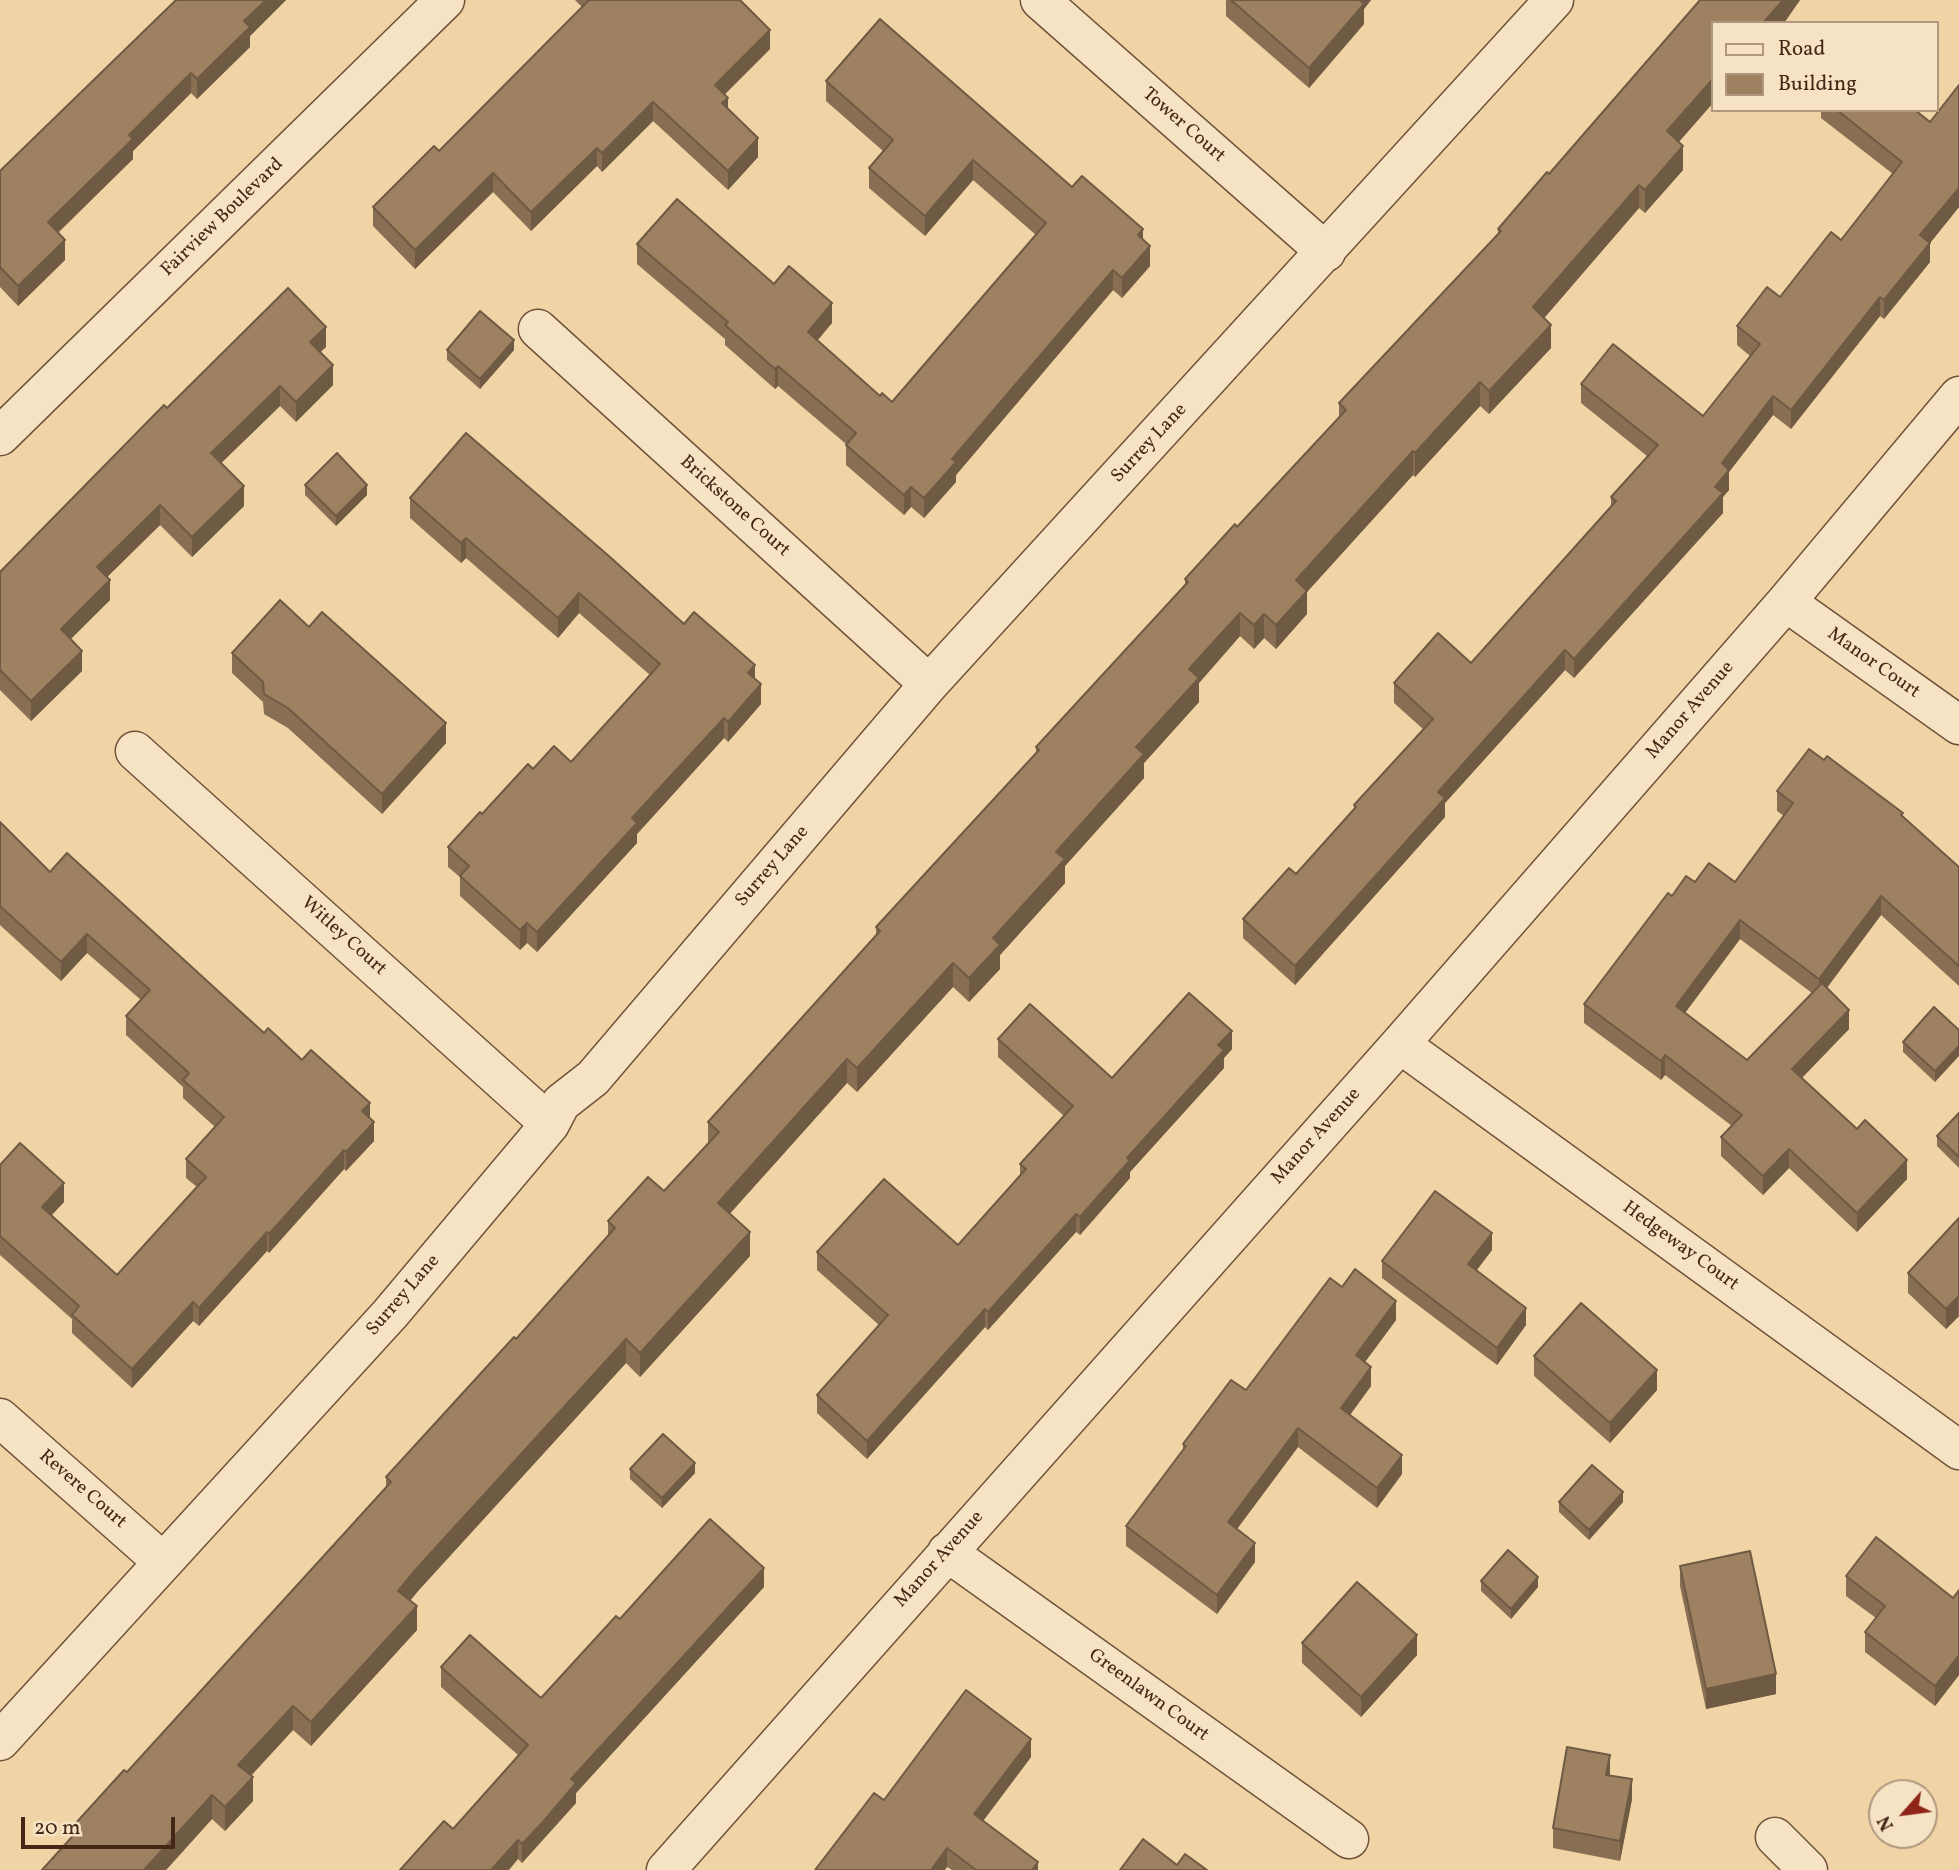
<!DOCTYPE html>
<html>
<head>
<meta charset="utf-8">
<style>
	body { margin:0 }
	#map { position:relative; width:1959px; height:1870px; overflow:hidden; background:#f1d4a5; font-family:Vollkorn,serif }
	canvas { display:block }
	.legend { position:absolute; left:1711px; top:21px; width:228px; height:91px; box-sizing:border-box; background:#f6e3c4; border:2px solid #af987f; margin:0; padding:9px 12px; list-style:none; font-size:21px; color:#452718 }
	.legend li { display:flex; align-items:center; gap:14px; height:35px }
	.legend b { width:35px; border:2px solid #af987f }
	.north { position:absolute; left:1868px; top:1779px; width:70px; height:70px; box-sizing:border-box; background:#f6e3c4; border:2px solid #af987f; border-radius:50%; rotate:242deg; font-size:19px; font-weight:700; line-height:28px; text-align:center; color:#452718 }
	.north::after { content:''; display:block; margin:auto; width:24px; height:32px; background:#8f2418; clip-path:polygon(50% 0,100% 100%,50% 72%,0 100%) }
	.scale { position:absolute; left:21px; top:1817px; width:154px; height:32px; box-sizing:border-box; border:4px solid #452718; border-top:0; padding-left:9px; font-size:21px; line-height:24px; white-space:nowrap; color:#452718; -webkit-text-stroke:5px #f6e3c4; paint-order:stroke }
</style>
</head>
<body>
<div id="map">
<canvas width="1959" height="1870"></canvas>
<ul class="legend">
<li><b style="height:9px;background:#f6e3c4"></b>Road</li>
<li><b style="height:19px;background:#9e8161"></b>Building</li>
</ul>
<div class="north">N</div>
<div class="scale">20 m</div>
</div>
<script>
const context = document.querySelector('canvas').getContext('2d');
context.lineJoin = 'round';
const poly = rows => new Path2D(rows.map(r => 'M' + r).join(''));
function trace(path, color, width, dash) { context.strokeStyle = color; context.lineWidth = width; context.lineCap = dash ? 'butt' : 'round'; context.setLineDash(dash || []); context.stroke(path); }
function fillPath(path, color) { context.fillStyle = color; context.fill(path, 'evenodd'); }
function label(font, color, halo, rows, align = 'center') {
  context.font = font + ' Vollkorn,serif'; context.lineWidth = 7; context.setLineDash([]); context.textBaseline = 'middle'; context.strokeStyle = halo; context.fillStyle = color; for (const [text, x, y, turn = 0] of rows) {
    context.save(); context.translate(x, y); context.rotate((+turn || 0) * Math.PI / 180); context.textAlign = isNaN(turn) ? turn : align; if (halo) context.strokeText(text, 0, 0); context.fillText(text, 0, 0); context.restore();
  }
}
const street = poly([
	[1040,0,1326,252],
	[538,329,929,684],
	[0,436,445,0],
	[1786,602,1959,725],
	[135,751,550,1124],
	[1400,1044,1959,1450],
	[0,1418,163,1562],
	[947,1552,1349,1839],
	[0,1741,390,1314,550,1124,561,1103,593,1078,929,684,1554,0],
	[1775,1837,1808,1870],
	[666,1870,1400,1044,1786,602,1959,396]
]);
const wall = poly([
	[176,0,286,0,250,36,250,47,197,99,191,93,133,151,133,159,58,233,65,260,18,306,0,287,0,171],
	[575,0,740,0,770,49,724,95,728,109,758,157,728,190,653,121,602,172,597,166,531,231,493,192,415,269,373,226,373,207,439,151,582,7],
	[1226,0,1371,0,1364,9,1364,24,1309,88,1226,16],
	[1700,0,1800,0,1784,23,1712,23,1712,104,1679,142,1683,146,1683,170,1645,213,1639,208,1544,318,1551,325,1551,348,1489,414,1480,406,1415,477,1413,475,1307,592,1307,614,1276,649,1264,638,1254,649,1240,636,1199,683,1199,702,1144,763,1144,778,1065,866,1065,883,1000,955,1000,969,969,1002,953,987,857,1092,847,1083,729,1214,750,1232,750,1256,640,1377,626,1363,418,1591,410,1601,417,1606,417,1630,311,1746,293,1730,251,1776,253,1777,253,1801,225,1831,212,1819,166,1870,42,1870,75,1833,75,1824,124,1770,127,1772,386,1487,386,1477,514,1337,516,1339,608,1236,608,1221,648,1177,664,1191,708,1144,708,1122,876,936,876,927,1036,753,1036,747,1185,585,1185,579,1235,524,1237,527,1339,417,1339,403,1498,234,1498,229,1547,172,1549,174],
	[826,81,1072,187,1143,240,1150,266,1122,298,1113,290,956,475,956,482,924,518,911,507,904,515,846,465,846,444,778,386,775,389,725,345,725,339,637,264,637,244,774,284,832,323,817,340,880,396,892,402,1036,235,973,180,925,236,869,188,869,168,883,151,826,101],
	[1959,85,1959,207,1930,243,1930,262,1884,319,1880,316,1791,429,1773,415,1729,472,1729,490,1723,497,1723,513,1574,678,1565,670,1445,803,1445,817,1295,985,1243,938,1243,919,1296,874,1354,810,1354,805,1423,729,1394,703,1394,683,1471,663,1611,506,1611,497,1647,456,1581,403,1581,384,1703,416,1750,356,1737,345,1737,326,1780,297,1841,240,1893,174,1821,118,1821,110,1915,110,1930,122],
	[326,347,320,352,333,385,296,422,280,406,221,463,244,506,192,557,160,525,107,577,110,600,70,639,82,671,31,721,0,690,0,572,167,408],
	[447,350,514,350,480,389,447,360],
	[305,485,367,495,336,526,305,495],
	[410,498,684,624,755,680,761,704,728,742,724,738,637,834,637,843,537,952,527,943,520,950,460,896,460,877,448,867,448,847,482,814,533,769,571,762,650,675,579,613,558,638,466,558,461,563,410,518],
	[309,627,446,743,382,814,288,728,264,714,263,702,232,673,232,653],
	[1777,791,1903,816,1959,867,1959,986,1881,915,1827,988,1849,1029,1802,1078,1907,1179,1857,1232,1789,1168,1763,1195,1721,1156,1721,1137,1732,1126,1665,1075,1661,1080,1584,1023,1584,1004,1695,882,1735,882,1784,816,1777,811],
	[1740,939,1812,993,1747,1060,1685,1013],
	[0,822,50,872,264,1033,302,1060,370,1119,374,1141,346,1171,344,1169,269,1253,267,1251,199,1326,193,1321,132,1388,72,1333,72,1319,0,1255,0,1165,64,1202,52,1215,117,1275,197,1187,186,1178,186,1159,215,1127,183,1098,183,1087,126,1035,126,1016,141,1000,87,953,61,981,0,925],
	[1959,1030,1935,1082,1903,1052,1903,1042],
	[998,1039,1112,1078,1232,1049,1224,1058,1224,1068,1130,1172,1130,1178,1080,1235,1076,1232,988,1330,985,1327,867,1459,817,1413,817,1395,879,1325,817,1270,817,1252,958,1245,1020,1175,1020,1164,1064,1116,998,1057],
	[1959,1113,1959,1168,1937,1146,1937,1136],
	[1959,1218,1959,1317,1958,1317,1946,1329,1908,1293,1908,1273],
	[1492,1250,1477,1270,1526,1325,1497,1365,1382,1278,1382,1261],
	[1342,1287,1396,1320,1365,1362,1371,1386,1350,1415,1402,1474,1377,1508,1298,1447,1237,1529,1255,1562,1217,1614,1126,1546,1126,1526,1183,1450,1183,1444,1246,1390],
	[1534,1356,1657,1390,1610,1443,1534,1376],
	[630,1469,695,1473,662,1508,630,1479],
	[1559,1502,1623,1502,1589,1540,1559,1512],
	[1680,1566,1776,1694,1706,1709,1680,1586],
	[1846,1576,1953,1598,1959,1590,1959,1675,1935,1706,1865,1652,1865,1632,1876,1618,1846,1596],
	[1481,1581,1538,1587,1511,1619,1481,1591],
	[764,1587,576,1793,576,1803,522,1863,518,1859,453,1829,518,1755,441,1687,441,1667,541,1698,620,1619],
	[1302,1643,1417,1655,1361,1717,1302,1663],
	[1031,1757,983,1821,1038,1870,952,1870,947,1867,884,1800],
	[1610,1775,1632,1799,1620,1861,1553,1848,1553,1828]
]);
const shadedWall = poly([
	[266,0,286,0,250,36,250,47,197,99,197,79,244,21],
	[1357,0,1371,0,1364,9,1364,24,1309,88,1309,68],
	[1783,0,1800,0,1784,23,1763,23],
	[770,30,770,49,715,104,715,85],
	[191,73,191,93,133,151,133,159,48,242,48,222,129,135],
	[1712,80,1712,104,1667,155,1667,131],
	[728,98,728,116,722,103],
	[653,102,653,121,602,172,602,153],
	[758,138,758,157,728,190,728,171],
	[1683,146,1683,170,1645,213,1645,190],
	[597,148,597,166,531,231,531,212],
	[973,160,973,180,925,236,925,216],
	[493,173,493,192,415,269,415,250],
	[1639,185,1639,208,1533,331,1533,307],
	[1959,188,1959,207,1930,243,1930,262,1884,319,1884,300,1920,235],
	[1143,229,1143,249,1138,235],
	[65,240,65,260,18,306,18,286],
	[1150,246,1150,266,1122,298,1122,278],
	[1113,270,1113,290,956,475,956,482,924,518,924,498,952,459],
	[1880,297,1880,316,1791,429,1791,410],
	[832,303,832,323,808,352,808,332],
	[1551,325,1551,348,1489,414,1489,391],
	[326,327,326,347,310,362,310,342],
	[514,340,514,350,480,389,480,379],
	[333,365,333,385,296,422,296,402],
	[778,366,778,386,775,389,775,369],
	[1480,382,1480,406,1415,477,1415,453],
	[280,386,280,406,211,473,211,453],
	[1773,396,1773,415,1729,472,1729,490,1723,497,1723,513,1574,678,1574,659,1715,487,1722,463],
	[1413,451,1413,475,1307,592,1307,614,1276,649,1276,625,1296,580],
	[367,485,367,495,336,526,336,516],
	[244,486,244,506,192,557,192,537],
	[911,487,911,507,904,515,904,495],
	[160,505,160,525,97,587,97,567],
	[466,538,466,558,461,563,461,543],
	[110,580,110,600,61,649,61,629],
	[579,593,579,613,558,638,558,618],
	[1240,613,1240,636,1199,683,1199,702,1144,763,1144,778,1065,866,1065,883,1000,955,1000,969,969,1002,969,978,993,938,1056,852,1136,747,1189,669],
	[1264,614,1264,638,1254,649,1254,625],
	[1565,650,1565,670,1445,803,1445,817,1295,985,1295,966,1438,792],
	[82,651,82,671,31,721,31,701],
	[755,665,755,685,748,673],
	[761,684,761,704,728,742,728,722],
	[724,718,724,738,637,834,637,843,537,952,537,932,632,818],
	[446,723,446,743,382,814,382,794],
	[1881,896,1881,915,1819,998,1819,979],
	[1740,920,1740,939,1676,1025,1676,1006],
	[527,923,527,943,520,950,520,930],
	[87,934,87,953,61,981,61,962],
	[953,963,953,987,857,1092,857,1068],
	[1849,1010,1849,1029,1792,1088,1792,1069],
	[1232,1031,1232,1049,1224,1058,1224,1068,1130,1172,1130,1178,1080,1235,1080,1217,1218,1045],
	[1959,1046,1959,1056,1935,1082,1935,1071],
	[1665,1055,1665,1075,1661,1080,1661,1061],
	[847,1059,847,1083,718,1227,718,1203],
	[370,1103,370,1122,362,1111],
	[374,1122,374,1141,346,1171,346,1152],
	[1789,1149,1789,1168,1763,1195,1763,1176],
	[344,1150,344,1169,269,1253,269,1234],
	[1907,1160,1907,1179,1857,1232,1857,1213],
	[64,1183,64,1202,42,1225,42,1207],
	[1076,1214,1076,1232,988,1330,988,1312],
	[267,1232,267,1251,199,1326,199,1308],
	[750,1232,750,1256,640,1377,640,1353],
	[1492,1233,1492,1250,1468,1281,1468,1264],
	[1958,1297,1958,1317,1946,1329,1946,1309],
	[1396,1301,1396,1320,1356,1374,1356,1355],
	[193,1302,193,1321,132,1388,132,1369],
	[1526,1308,1526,1325,1497,1365,1497,1348],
	[985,1309,985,1327,867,1459,867,1441],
	[626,1339,626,1363,418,1591,398,1615,398,1591,418,1567],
	[1371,1367,1371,1386,1341,1427,1341,1408],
	[1657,1370,1657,1390,1610,1443,1610,1423],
	[1298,1428,1298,1447,1228,1541,1228,1522],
	[1402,1455,1402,1474,1377,1508,1377,1488],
	[695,1463,695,1473,662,1508,662,1498],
	[1623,1492,1623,1502,1589,1540,1589,1530],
	[1255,1543,1255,1562,1217,1614,1217,1595],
	[764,1568,764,1587,576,1793,576,1803,522,1863,522,1844,571,1779],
	[1538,1577,1538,1587,1511,1619,1511,1609],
	[417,1606,417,1630,311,1746,311,1722],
	[1417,1635,1417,1655,1361,1717,1361,1697],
	[1959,1655,1959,1675,1935,1706,1935,1686],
	[1776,1674,1776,1694,1706,1709,1706,1689],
	[293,1706,293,1730,238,1789,238,1765],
	[1031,1739,1031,1757,974,1833,974,1814],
	[1610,1755,1610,1775,1606,1775],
	[253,1777,253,1801,225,1831,225,1807],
	[1632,1779,1632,1799,1620,1861,1620,1841],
	[212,1795,212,1819,166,1870,144,1870],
	[518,1840,518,1859,509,1870,491,1870],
	[947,1848,947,1867,945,1870,931,1870],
	[1038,1862,1038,1870,1032,1870]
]);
const building = poly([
	[176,0,266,0,244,21,250,27,197,79,191,73,129,135,133,139,48,222,65,240,18,286,0,267,0,171,176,0],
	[589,0,740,0,770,30,715,85,728,98,722,103,758,138,728,171,653,102,602,153,597,148,531,212,493,173,415,250,373,207,434,146,439,151,589,0],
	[1231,0,1360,0,1364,4,1309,68,1231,0],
	[1700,0,1783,0,1763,23,1712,23,1712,80,1667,131,1683,146,1645,190,1639,185,1533,307,1551,325,1489,391,1480,382,1415,453,1413,451,1296,580,1307,591,1276,625,1264,614,1254,625,1240,613,1189,669,1199,678,1136,747,1144,754,1056,852,1065,859,993,938,1000,945,969,978,953,963,857,1068,847,1059,718,1203,750,1232,640,1353,626,1339,418,1567,398,1591,417,1606,311,1722,293,1706,238,1765,253,1777,225,1807,212,1795,144,1870,42,1870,80,1828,75,1824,124,1770,127,1772,391,1482,386,1477,514,1337,516,1339,615,1228,608,1221,648,1177,664,1191,719,1132,708,1122,880,931,876,927,1039,750,1036,747,1188,582,1185,579,1235,524,1237,527,1346,410,1339,403,1501,231,1498,229,1547,172,1549,174,1700,0],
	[880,19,1072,187,1082,176,1143,229,1138,235,1150,246,1122,278,1113,270,952,459,956,462,924,498,911,487,904,495,846,445,856,433,778,366,775,369,725,325,728,322,637,244,677,199,774,284,789,266,832,303,808,332,880,396,882,393,892,402,1046,223,973,160,925,216,869,168,893,140,826,81,880,19],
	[1959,85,1959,188,1920,235,1930,243,1884,300,1880,297,1791,410,1773,396,1722,463,1729,470,1715,487,1723,493,1574,659,1565,650,1438,792,1445,798,1295,966,1243,919,1289,868,1296,874,1356,807,1354,805,1433,719,1394,683,1438,633,1471,663,1616,501,1611,497,1658,445,1581,384,1613,344,1703,416,1760,344,1737,326,1767,287,1780,297,1831,232,1841,240,1902,162,1837,110,1915,110,1930,122,1959,85],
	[288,288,326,327,310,342,333,365,296,402,280,386,211,453,244,486,192,537,160,505,97,567,110,580,61,629,82,651,31,701,0,670,0,572,164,405,167,408,288,288],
	[480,311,514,340,480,379,447,350,480,311],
	[466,433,610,557,684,624,694,612,755,665,748,673,761,684,728,722,724,718,632,818,637,823,537,932,527,923,520,930,460,876,469,866,448,847,480,812,482,814,528,764,533,769,554,746,571,762,660,664,579,593,558,618,466,538,461,543,410,498,466,433],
	[337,453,367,485,336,516,305,485,337,453],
	[280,600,309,627,322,612,446,723,382,794,288,708,264,694,263,682,232,653,280,600],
	[1809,749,1824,760,1827,756,1903,813,1901,815,1959,867,1959,966,1881,896,1819,979,1740,920,1676,1006,1747,1060,1822,983,1849,1010,1792,1069,1857,1129,1865,1120,1907,1160,1857,1213,1789,1149,1763,1176,1721,1137,1742,1115,1665,1055,1661,1061,1584,1004,1668,893,1672,896,1686,876,1695,882,1709,863,1735,882,1793,803,1777,791,1809,749],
	[0,822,50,872,67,853,264,1033,268,1028,302,1060,311,1050,370,1103,362,1111,374,1122,346,1152,344,1150,269,1234,267,1232,199,1308,193,1302,132,1369,72,1315,79,1306,0,1236,0,1165,20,1143,64,1183,42,1207,117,1275,206,1177,186,1159,224,1117,183,1080,189,1073,126,1016,150,990,87,934,61,962,0,906,0,822],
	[1189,993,1232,1031,1218,1045,1224,1050,1127,1158,1130,1160,1080,1217,1076,1214,988,1312,985,1309,867,1441,817,1395,888,1315,817,1252,884,1179,958,1245,1026,1169,1020,1164,1073,1106,998,1039,1030,1004,1112,1078,1189,993],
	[1934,1007,1959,1030,1959,1046,1935,1071,1903,1042,1934,1007],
	[1959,1113,1959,1157,1937,1136,1959,1113],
	[1435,1191,1492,1233,1468,1264,1526,1308,1497,1348,1382,1261,1435,1191],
	[1959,1218,1959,1297,1958,1297,1946,1309,1908,1273,1959,1218],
	[1355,1269,1396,1301,1356,1355,1371,1367,1341,1408,1402,1455,1377,1488,1298,1428,1228,1522,1255,1543,1217,1595,1126,1526,1186,1446,1183,1444,1231,1380,1246,1390,1330,1278,1342,1287,1355,1269],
	[1581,1303,1657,1370,1610,1423,1534,1356,1581,1303],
	[663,1434,695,1463,662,1498,630,1469,663,1434],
	[1592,1465,1623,1492,1589,1530,1559,1502,1592,1465],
	[710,1519,764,1568,571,1779,576,1783,542,1823,522,1844,518,1840,491,1870,400,1870,444,1821,453,1829,528,1745,441,1667,470,1635,541,1698,616,1616,620,1619,710,1519],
	[1876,1537,1953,1598,1959,1590,1959,1655,1935,1686,1865,1632,1885,1606,1846,1576,1876,1537],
	[1508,1550,1538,1577,1511,1609,1481,1581,1508,1550],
	[1750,1551,1776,1674,1706,1689,1680,1566,1750,1551],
	[1357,1582,1417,1635,1361,1697,1302,1643,1357,1582],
	[966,1690,1031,1739,974,1814,1038,1862,1032,1870,976,1870,947,1848,931,1870,815,1870,874,1793,884,1800,966,1690],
	[1567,1747,1610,1755,1606,1775,1632,1779,1620,1841,1553,1828,1567,1747],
	[1143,1839,1177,1865,1185,1854,1207,1870,1120,1870,1143,1839]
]);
const streetNames = [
	["Tower Court",1183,126,41],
	["Fairview Boulevard",223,218,-44],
	["Surrey Lane",1150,444,-47],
	["Brickstone Court",734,507,42],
	["Manor Court",1873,664,35],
	["Manor Avenue",1691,711,-49],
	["Surrey Lane",773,867,-49],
	["Witley Court",343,937,42],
	["Manor Avenue",1317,1137,-48],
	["Hedgeway Court",1680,1247,36],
	["Surrey Lane",404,1296,-49],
	["Revere Court",82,1490,41],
	["Manor Avenue",940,1560,-48],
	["Greenlawn Court",1148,1696,36]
];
trace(street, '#70523b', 41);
trace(street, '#f6e3c4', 38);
fillPath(wall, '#886f53');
fillPath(shadedWall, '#6f5a44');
fillPath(building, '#9e8161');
trace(building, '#6f5a44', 2);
label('19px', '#452718', '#f6e3c4', streetNames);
</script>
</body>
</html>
